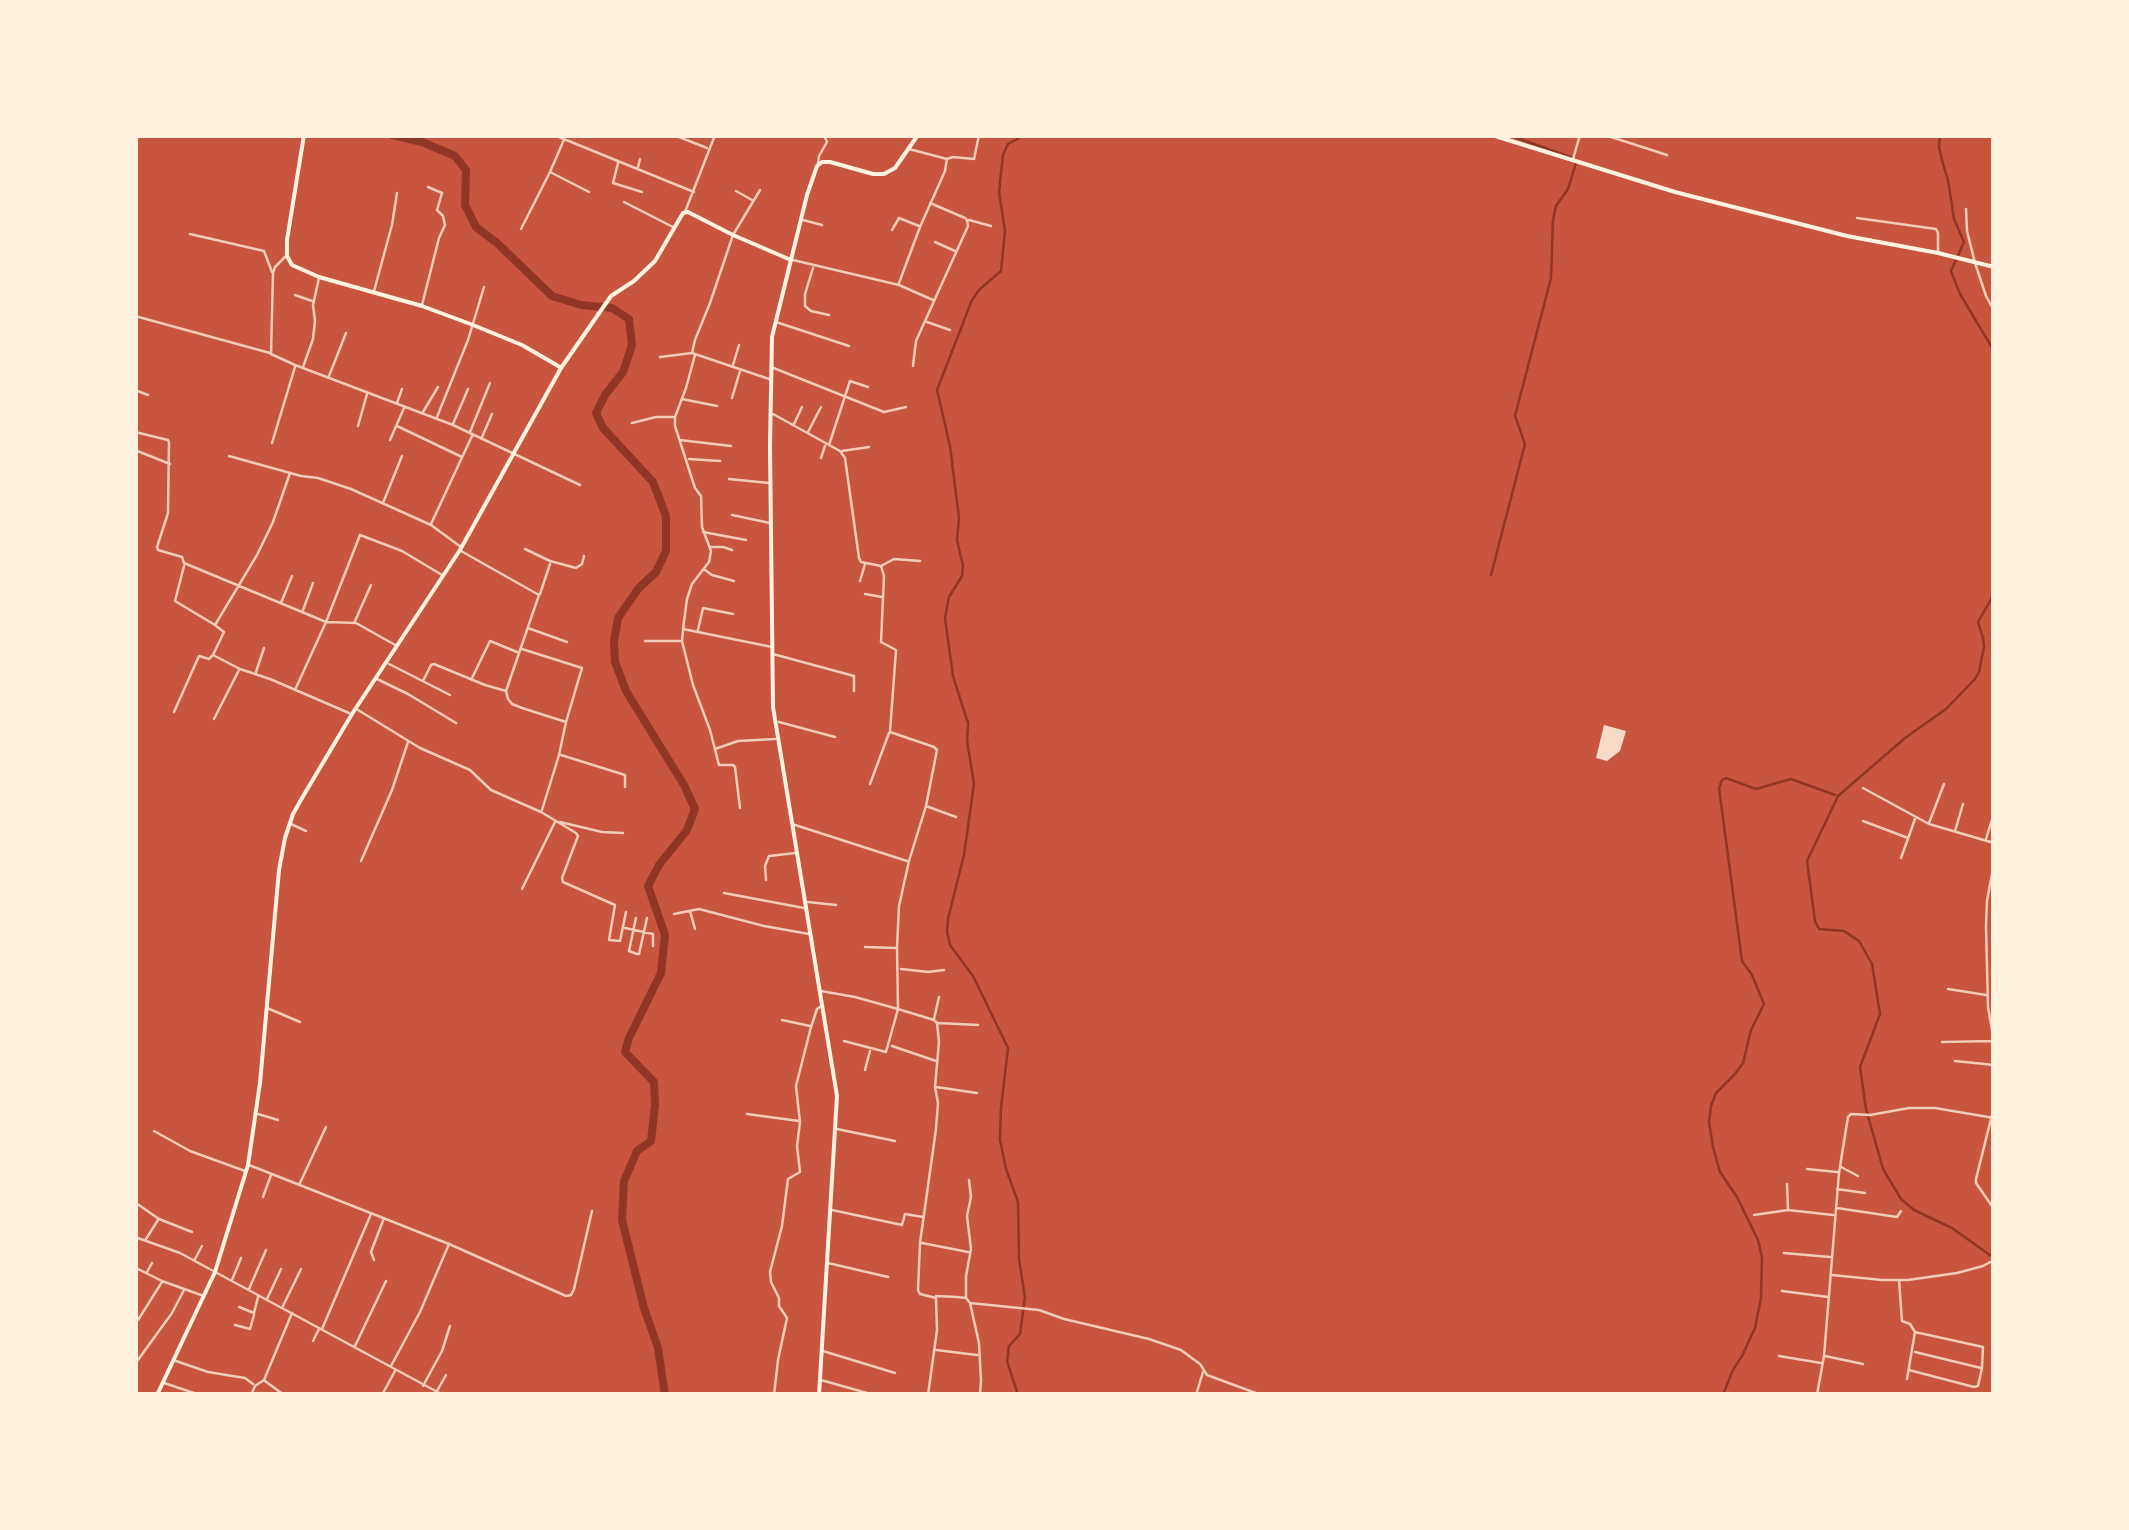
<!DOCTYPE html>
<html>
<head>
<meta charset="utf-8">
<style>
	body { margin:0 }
	#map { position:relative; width:2129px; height:1530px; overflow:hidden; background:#c8553d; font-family:Signika,sans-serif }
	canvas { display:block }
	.frame { position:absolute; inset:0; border:138px solid #fff3e0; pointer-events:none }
</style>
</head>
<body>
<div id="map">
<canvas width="2129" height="1530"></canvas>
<div class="frame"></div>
</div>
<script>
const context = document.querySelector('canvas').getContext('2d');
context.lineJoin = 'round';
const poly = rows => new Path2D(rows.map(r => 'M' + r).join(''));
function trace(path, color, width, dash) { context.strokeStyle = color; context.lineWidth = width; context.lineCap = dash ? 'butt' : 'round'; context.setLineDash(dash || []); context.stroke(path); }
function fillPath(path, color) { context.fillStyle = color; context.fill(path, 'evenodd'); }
const stream = poly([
	[1509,135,1573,158],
	[1940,135,1939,147,1943,164,1948,180,1954,219,1964,242,1951,271,1960,294,1994,351],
	[1491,575,1525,444,1515,416,1551,278,1553,220,1556,206,1568,189,1576,163],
	[1994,594,1978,622,1983,638,1984,647,1979,672,1975,679,1946,709,1905,738,1838,796,1807,861,1815,921,1819,929,1844,931,1859,941,1872,964,1880,1014,1860,1067,1866,1109,1883,1169,1901,1199,1914,1210,1952,1228,1994,1258],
	[1018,1395,1007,1361,1009,1346,1020,1334,1025,1297,1019,1259,1018,1202,1006,1169,1000,1140,1001,1108,1008,1048,973,976,950,945,947,932,948,919,964,855,974,784,967,740,968,723,953,676,945,618,949,597,962,576,963,566,957,540,959,518,950,446,937,390,972,300,979,290,1001,271,1005,231,999,192,1003,155,1008,144,1025,135],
	[1723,1395,1733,1370,1742,1356,1755,1328,1761,1298,1762,1257,1758,1240,1737,1197,1720,1172,1713,1147,1709,1122,1711,1106,1716,1093,1735,1074,1743,1063,1751,1030,1764,1004,1752,975,1742,961,1719,788,1722,780,1726,778,1756,789,1791,779,1835,795]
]);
const river = poly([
	[392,135,422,142,455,156,466,170,465,205,476,227,497,243,552,296,581,305,612,308,629,319,632,345,623,372,605,395,596,413,603,428,653,482,666,516,666,551,656,572,638,589,618,618,614,641,615,662,626,691,684,785,695,809,687,830,659,865,648,886,665,935,661,973,629,1038,625,1052,654,1082,655,1105,651,1141,637,1151,624,1181,622,1220,644,1308,658,1348,665,1395]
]);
const building = poly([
	[1604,725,1626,731,1620,751,1607,761,1596,758]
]);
const minor = poly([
	[554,135,694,192],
	[674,135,707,148],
	[1605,135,1667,155],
	[909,149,947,159,953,157,974,159,979,135],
	[1573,159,1580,135],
	[618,163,613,183,642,192],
	[818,163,819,156,827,142,824,135],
	[638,167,640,159],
	[552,173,589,192],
	[736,191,752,200],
	[624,202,673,227],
	[1966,209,1967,231,1975,263,1986,296,1992,307],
	[685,212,715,135],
	[1857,218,1936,229,1938,233,1938,252],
	[803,220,822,225],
	[969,220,991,226],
	[521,229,550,172,566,135],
	[892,230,899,218,919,226],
	[190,234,264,251,272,272],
	[935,242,955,251],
	[286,256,275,267,273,273,271,354,295,365,453,425,580,485],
	[793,260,899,285,933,300],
	[813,268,805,294,805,306,811,311,829,315],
	[899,283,920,227,945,171,947,159],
	[374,291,392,225,397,193],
	[295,295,312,301],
	[422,305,439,238,445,225,443,216,437,210,442,193,428,187],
	[135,316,270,353],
	[776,322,849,346],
	[927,322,950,330],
	[692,353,695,340,710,303,733,235,760,190],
	[695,355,686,388,675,417,675,426,695,488,701,496,702,527,711,551,709,562,692,584,687,599,683,629,772,647],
	[660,357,692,353,769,379],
	[733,365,739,345],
	[913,366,916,341,968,226,967,220,965,218,930,203],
	[303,367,313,339,315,321,313,305,319,278],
	[771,367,884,412,906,407],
	[329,376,346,333],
	[135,390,148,395],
	[732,398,740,371],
	[682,399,717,406],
	[397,403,402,389],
	[423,412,438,387],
	[773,414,840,451,845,458,859,558,861,562,881,566,884,576,881,642,896,650,890,732,934,747,937,750,926,806,909,861,899,906,897,948,898,1009,934,1020,937,1023,939,1042,935,1087,938,1103,936,1129,920,1243,918,1290,920,1294,936,1298,937,1330,928,1395],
	[437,417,468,340,484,287],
	[632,423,656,417,673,417],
	[453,424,468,389],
	[794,424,802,407],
	[358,426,367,394],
	[397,426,462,457],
	[135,432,168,440,169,443,168,513,157,547,158,550,182,557,184,563,326,622,360,535,402,551,442,575],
	[470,432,490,383],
	[808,432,821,407],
	[482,437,492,414],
	[390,440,404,408],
	[680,440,731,446],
	[272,443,295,367],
	[829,445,850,381,868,387],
	[135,450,170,464],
	[842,451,869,447],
	[229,456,301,476,318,478,351,489,431,525,461,547],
	[821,458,825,446],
	[689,459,720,461],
	[729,479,769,483],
	[383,503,402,456],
	[732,515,770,523],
	[431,524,472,436],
	[703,532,746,540],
	[711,547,723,547,732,550],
	[525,549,550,561,576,568,582,564,584,556],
	[461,551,539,595,506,691,508,699,512,704,522,708,566,722],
	[184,566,175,601,215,625,257,555,273,522,290,473],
	[881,566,894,559,920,561],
	[705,570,712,575,734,581],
	[860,581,865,564],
	[540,594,550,564],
	[865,594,882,597],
	[281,603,292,576],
	[303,610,313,583],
	[355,621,371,585],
	[528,628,567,642],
	[698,630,703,608,733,614],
	[683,631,682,641,693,685,710,730,719,765,733,765,735,767,740,808],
	[645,641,681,641],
	[522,649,582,668,566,722,559,755,542,810],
	[773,654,854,676,854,691],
	[213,655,240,669,270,679,349,713],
	[389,664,450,695],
	[256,672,264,648],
	[472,678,490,641,517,652],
	[377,679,408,694,456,723],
	[423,681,431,665,434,664,485,685,506,691],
	[295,690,326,622,356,623,397,646],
	[1994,690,1994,701],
	[358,710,420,748,470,770,491,790,541,812,576,833,578,836,562,878,563,882,615,905,609,940,620,941,626,912],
	[174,712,199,656,209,659,213,655,224,632,216,626],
	[214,719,239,670],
	[779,722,835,737],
	[715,749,738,741,775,739],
	[561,755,625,775,625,787],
	[870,784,889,733],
	[1863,788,1929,824,1994,843],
	[926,806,956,817],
	[1863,821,1908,838],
	[560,822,602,832,623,833],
	[1929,823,1944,784],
	[291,824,306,831],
	[792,824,907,861],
	[1955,831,1963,804],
	[1986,839,1994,813],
	[1901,858,1915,819],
	[361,861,392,790,408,742],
	[1994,863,1987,901,1986,926,1988,1007,1994,1042],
	[766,880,765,866,769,856,796,853],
	[522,889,555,822],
	[724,893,804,908],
	[808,902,836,905],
	[690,911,695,929],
	[674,914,699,909,764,926,809,934],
	[636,918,629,951,637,954,639,954,647,918],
	[625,928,653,934,653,946],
	[865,947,896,948],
	[901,969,928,972,944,970],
	[1948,989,1986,995],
	[821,991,855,997,898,1009,886,1052,844,1041],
	[267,1008,300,1022],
	[934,1019,939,997],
	[782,1020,810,1026],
	[938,1023,978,1025],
	[1942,1042,1993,1041],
	[892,1046,936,1061],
	[1955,1061,1994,1065],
	[865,1070,870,1051],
	[936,1087,977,1093],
	[1994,1107,1976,1179,1976,1183,1994,1209],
	[258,1114,278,1120],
	[747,1114,799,1121],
	[837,1129,895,1141],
	[154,1131,190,1151,245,1171],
	[249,1165,449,1244,566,1296,571,1295,574,1289,592,1211],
	[1841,1167,1858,1176],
	[1807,1169,1837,1172],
	[300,1183,326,1127],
	[1787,1184,1788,1209],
	[1837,1189,1865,1193],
	[263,1197,271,1175],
	[136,1203,159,1219,192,1232],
	[1837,1208,1897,1217,1901,1211],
	[832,1210,902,1225,905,1214,923,1217],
	[1754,1215,1788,1210,1833,1215],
	[146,1239,158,1220],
	[922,1243,968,1252],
	[1784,1253,1830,1257],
	[195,1259,202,1246],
	[374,1260,371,1252,384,1218],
	[828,1263,888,1277],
	[138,1269,162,1281,201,1295],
	[147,1272,152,1263],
	[1832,1275,1882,1280,1908,1280,1957,1273,1983,1266,1994,1260],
	[232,1280,241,1258],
	[1899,1280,1902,1321,1910,1324,1915,1332,1907,1379],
	[249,1289,266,1250],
	[1782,1291,1828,1297],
	[936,1296,957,1297,966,1298,970,1303,1039,1310,1064,1319,1149,1339,1181,1350,1200,1364,1207,1375,1261,1395],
	[966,1297,966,1276,971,1249,967,1216,971,1197,969,1180],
	[267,1299,281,1269],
	[970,1303,979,1343,981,1381,980,1395],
	[283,1306,301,1269],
	[239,1307,254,1313,258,1297],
	[138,1320,162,1282],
	[235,1325,250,1329,254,1315],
	[322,1329,371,1214],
	[313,1341,319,1329],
	[355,1346,386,1281],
	[936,1350,977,1355],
	[823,1351,895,1373],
	[1915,1352,1981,1368],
	[1779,1356,1821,1363],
	[1825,1356,1863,1364],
	[176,1361,208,1372,245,1378,253,1384],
	[135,1364,172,1313,184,1290],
	[391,1366,420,1312,449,1244],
	[1909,1370,1974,1387,1978,1386,1982,1368,1983,1347,1915,1332],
	[821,1380,874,1395],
	[265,1381,284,1395],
	[164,1383,200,1395],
	[423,1386,442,1351,450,1326],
	[437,1391,446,1375],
	[251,1395,255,1386,264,1380,292,1313],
	[382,1395,395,1371],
	[774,1395,778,1360,787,1318,779,1306,779,1298,771,1282,770,1272,782,1226,788,1179,800,1172,797,1146,800,1122,796,1086,811,1027,817,1009,821,1006],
	[1196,1395,1203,1372],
	[1817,1395,1824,1356,1839,1173,1848,1117,1851,1114,1870,1115,1909,1108,1935,1108,1994,1118]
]);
const tertiary = poly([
	[135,1237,180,1253,443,1395]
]);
const secondary = poly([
	[304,135,287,240,287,256,292,265,319,277,422,306,473,325,522,345,560,367],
	[1492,135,1675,192,1847,236,1938,253,1994,267],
	[157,1395,215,1272,248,1165,260,1083,279,870,285,838,293,814,302,798,352,714,460,550,561,368,611,296,634,281,655,261,683,213,688,212,733,235,791,260]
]);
const primary = poly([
	[819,1395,837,1096,773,707,770,446,772,337,807,195,817,166,822,162,830,162,873,174,884,174,895,168,918,135]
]);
trace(stream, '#8f3625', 2.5);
trace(river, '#8f3625', 8);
fillPath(building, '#f7dbc8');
trace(minor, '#f1ccb7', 2.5);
trace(tertiary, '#f1ccb7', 2.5);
trace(secondary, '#fff3e0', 4);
trace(primary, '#fff3e0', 4);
</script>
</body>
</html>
